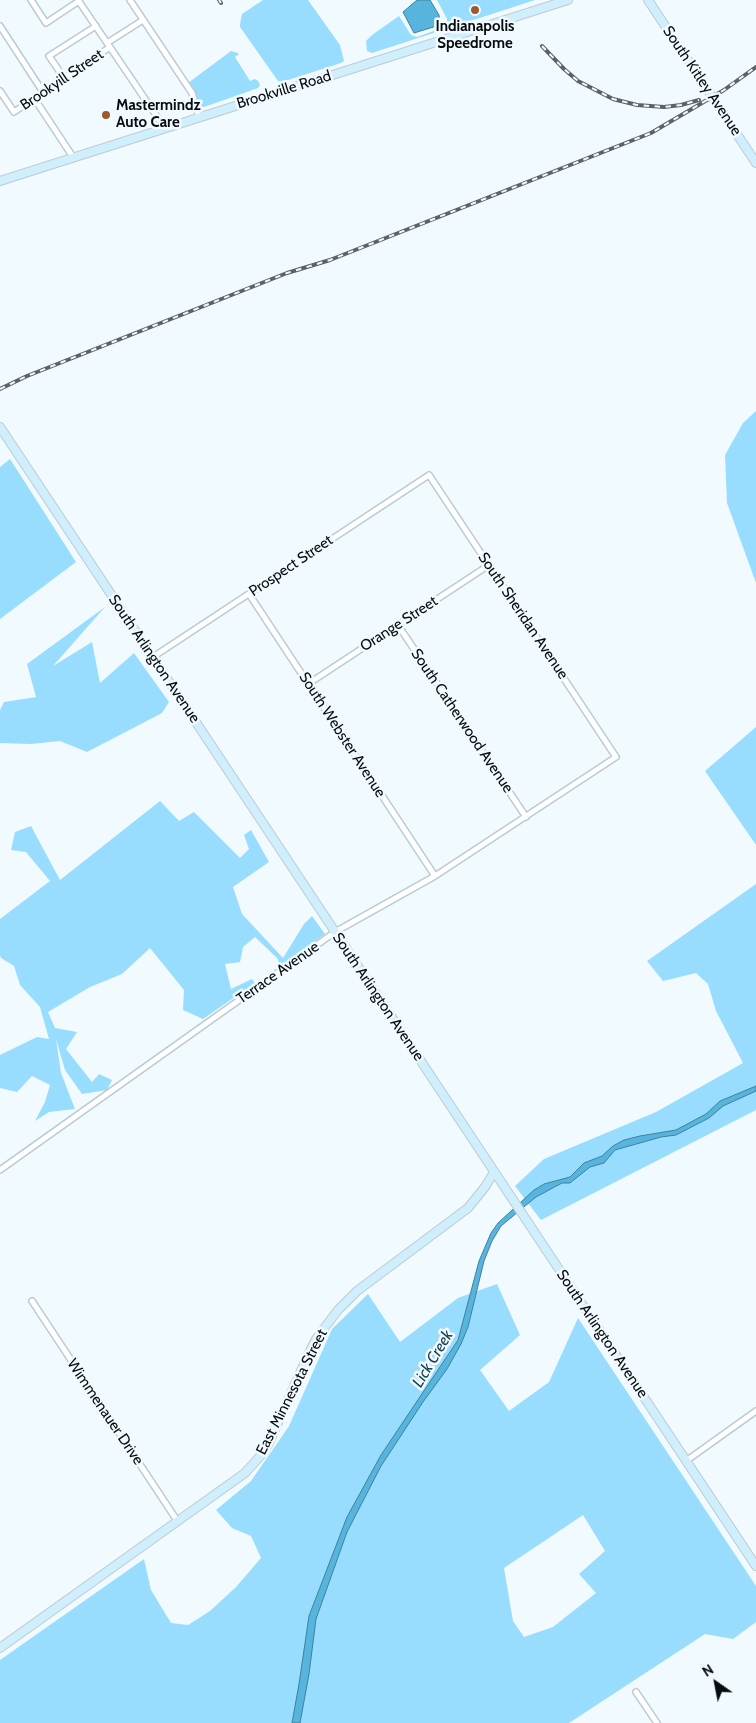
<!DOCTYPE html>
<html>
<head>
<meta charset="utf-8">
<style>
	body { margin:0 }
	#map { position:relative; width:756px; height:1723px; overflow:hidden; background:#f1fafe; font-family:Cabin,sans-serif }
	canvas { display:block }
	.north { position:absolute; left:691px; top:1658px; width:50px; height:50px; -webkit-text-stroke:4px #f1fafe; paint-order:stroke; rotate:327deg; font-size:14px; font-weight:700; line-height:20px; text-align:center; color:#070c0e }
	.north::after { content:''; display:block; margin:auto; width:18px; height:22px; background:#070c0e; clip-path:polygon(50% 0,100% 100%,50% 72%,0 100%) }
</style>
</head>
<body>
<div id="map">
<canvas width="756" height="1723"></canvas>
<div class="north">N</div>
</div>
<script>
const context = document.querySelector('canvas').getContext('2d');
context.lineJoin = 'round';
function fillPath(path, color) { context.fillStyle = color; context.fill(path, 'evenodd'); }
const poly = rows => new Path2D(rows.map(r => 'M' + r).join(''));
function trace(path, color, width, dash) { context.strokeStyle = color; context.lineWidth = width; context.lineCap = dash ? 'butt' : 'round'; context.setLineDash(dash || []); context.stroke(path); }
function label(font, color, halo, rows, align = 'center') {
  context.font = font + ' Cabin,sans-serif'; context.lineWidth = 5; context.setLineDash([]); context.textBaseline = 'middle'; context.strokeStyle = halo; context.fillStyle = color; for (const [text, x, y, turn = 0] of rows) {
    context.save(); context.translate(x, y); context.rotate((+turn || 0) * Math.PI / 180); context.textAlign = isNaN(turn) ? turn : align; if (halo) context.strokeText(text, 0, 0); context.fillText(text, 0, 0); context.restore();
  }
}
const green = poly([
	[263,0,308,0,340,45,344,61,341,63,282,82,278,81,240,27,240,24,242,14],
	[437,0,535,0,372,53,367,51,366,41,372,35,399,16,411,35,417,37,447,26,447,19],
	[231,51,238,53,239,54,235,57,250,81,255,79,258,81,260,85,258,88,204,107,198,105,188,83],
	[756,411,756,583,727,503,725,455,743,423],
	[10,459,76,562,0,619,0,467],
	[105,607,53,666,92,642,100,683,134,653,169,702,162,713,87,752,60,741,31,744,0,743,0,710,4,702,36,697,27,664],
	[756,727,756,845,705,771],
	[160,801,179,821,194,812,240,858,249,849,244,835,251,830,269,862,233,887,242,914,283,958,304,924,312,916,325,934,279,967,278,959,255,937,243,947,240,962,225,964,231,989,252,979,255,983,203,1019,183,1010,184,990,150,948,122,974,90,987,48,1012,55,1028,77,1032,66,1049,92,1082,99,1074,112,1080,107,1090,82,1094,65,1070,56,1039,61,1073,75,1109,49,1112,35,1121,45,1102,50,1085,32,1076,17,1092,0,1088,0,1055,37,1037,49,1039,40,1007,20,985,14,966,1,958,0,955,0,919,50,881,26,852,11,850,15,832,31,826,60,880],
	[756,884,756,1110,541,1220,515,1186,544,1159,656,1112,743,1063,716,1011,708,984,696,973,663,981,647,961],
	[497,1284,520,1335,480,1370,509,1411,549,1382,578,1318,756,1586,756,1622,733,1639,705,1634,569,1723,0,1723,0,1660,144,1559,151,1590,171,1623,188,1625,210,1611,236,1587,261,1558,251,1536,232,1528,216,1510,251,1481,289,1426,332,1329,368,1294,400,1342,458,1298],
	[583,1515,605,1551,579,1574,596,1593,553,1627,524,1637,513,1621,504,1568]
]);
const water = poly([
	[417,0,430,0,439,15,440,25,414,33,403,12,417,0],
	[756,1086,756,1091,723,1106,709,1118,676,1135,661,1137,615,1150,604,1163,590,1167,570,1183,562,1183,536,1197,501,1226,492,1241,484,1261,468,1327,461,1344,447,1369,423,1402,381,1466,347,1532,316,1619,309,1674,300,1723,292,1723,299,1684,309,1616,347,1517,381,1455,458,1340,479,1261,491,1233,498,1223,534,1190,544,1184,570,1177,584,1163,602,1156,613,1146,624,1140,640,1136,676,1130,706,1114,720,1101,756,1086]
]);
const street = poly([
	[31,0,46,23,79,1],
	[78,0,164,127],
	[130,0,192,93,199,117],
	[0,26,43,92],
	[107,43,143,20],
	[64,78,49,56,96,26],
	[0,91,14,112,110,47],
	[34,98,73,157],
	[249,594,435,876],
	[398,625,526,817],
	[308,684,489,565],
	[0,1170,335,932,435,876,616,757,429,475,153,657],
	[32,1301,178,1522],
	[686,1461,756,1411],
	[636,1692,657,1723]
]);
const secondary = poly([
	[648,0,756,163],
	[0,181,568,0],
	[0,427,756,1566],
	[0,1648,245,1473,263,1453,269,1443,308,1355,316,1339,338,1310,357,1291,468,1208,485,1187,494,1172]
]);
const rail = poly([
	[219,0,221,3],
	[542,46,564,69,578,81,613,99,637,105,664,107,681,105,699,100],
	[0,389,27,376,287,273,330,260,651,133,724,90,756,67]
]);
const markers = [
	[475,10,5,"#9e582e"],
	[106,115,5,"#9e582e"]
];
const poiNames = [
	["Indianapolis",475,27],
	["Speedrome",475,44],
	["Mastermindz",116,106,"left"],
	["Auto Care",116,123,"left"]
];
const streetNames = [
	["Brookyill Street",62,80,-34],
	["South Kitley Avenue",702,81,56],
	["Brookville Road",284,90,-17],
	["Prospect Street",291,566,-34],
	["South Sheridan Avenue",523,616,56],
	["Orange Street",399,624,-33],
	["South Arlington Avenue",154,659,56],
	["South Catherwood Avenue",462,721,56],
	["South Webster Avenue",342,735,57],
	["Terrace Avenue",278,973,-35],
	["South Arlington Avenue",378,997,56],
	["South Arlington Avenue",602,1334,56],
	["East Minnesota Street",292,1392,-63],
	["Wimmenauer Drive",105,1412,56]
];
const waterNames = [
	["Lick Creek",433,1359,-59]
];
fillPath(green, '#99ddfe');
fillPath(water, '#57b4dc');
trace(water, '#3f829e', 1);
trace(street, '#bccad2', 8);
trace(secondary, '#bccad2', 10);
trace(street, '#fff', 5);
trace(secondary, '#d0effd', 8);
trace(rail, '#5c6265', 4);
trace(rail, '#f1fafe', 2, [5.5]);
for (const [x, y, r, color] of markers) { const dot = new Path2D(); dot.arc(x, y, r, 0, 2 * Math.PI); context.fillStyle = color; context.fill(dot); trace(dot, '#f1fafe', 2); }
label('bold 15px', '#070c0e', '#f1fafe', poiNames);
label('15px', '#070c0e', '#f1fafe', streetNames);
label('italic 16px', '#194153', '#f1fafe', waterNames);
</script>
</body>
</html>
